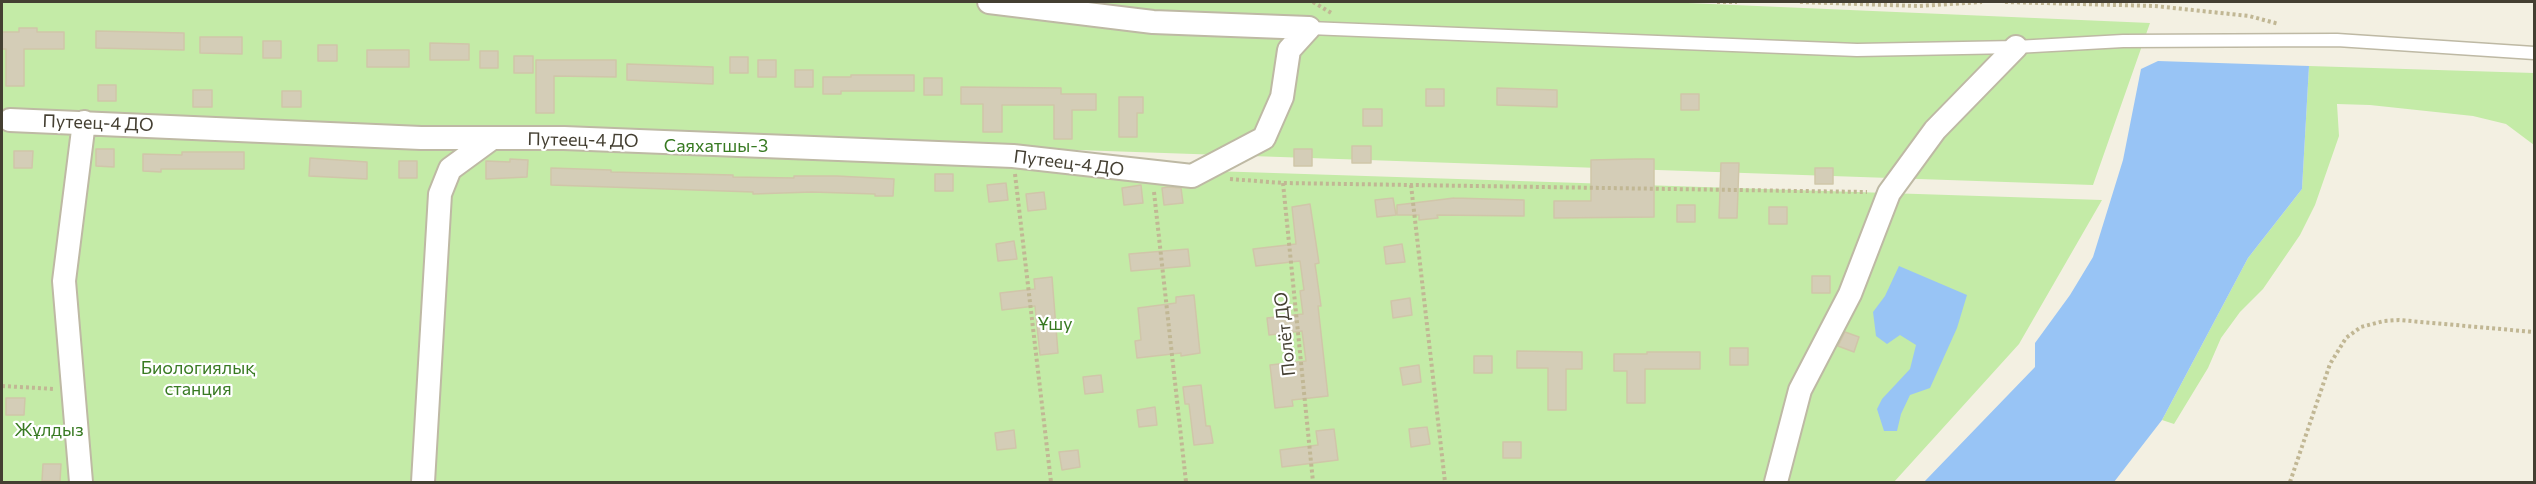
<!DOCTYPE html>
<html>
<head>
<meta charset="utf-8">
<style>
	body { margin:0 }
	#map { position:relative; width:2536px; height:484px; overflow:hidden; background:#f3f0e2; font-family:Commissioner,sans-serif }
	canvas { display:block }
	.frame { position:absolute; inset:0; border:3px solid #443f32; pointer-events:none }
</style>
</head>
<body>
<div id="map">
<canvas width="2536" height="484"></canvas>
<div class="frame"></div>
</div>
<script>
const context = document.querySelector('canvas').getContext('2d');
context.lineJoin = 'round';
function fillPath(path, color) { context.fillStyle = color; context.fill(path, 'evenodd'); }
const poly = rows => new Path2D(rows.map(r => 'M' + r).join(''));
function trace(path, color, width, dash) { context.strokeStyle = color; context.lineWidth = width; context.lineCap = dash ? 'butt' : 'round'; context.setLineDash(dash || []); context.stroke(path); }
function label(font, color, halo, rows, align = 'center') {
  context.font = font + ' Commissioner,sans-serif'; context.lineWidth = 4.5; context.setLineDash([]); context.textBaseline = 'middle'; context.strokeStyle = halo; context.fillStyle = color; for (const [text, x, y, turn = 0] of rows) {
    context.save(); context.translate(x, y); context.rotate((+turn || 0) * Math.PI / 180); context.textAlign = isNaN(turn) ? turn : align; if (halo) context.strokeText(text, 0, 0); context.fillText(text, 0, 0); context.restore();
  }
}
const green = poly([
	[2,2,1665,2,2150,23,2093,185,874,143,875,160,2102,200,2019,344,1894,482,2,482],
	[2309,66,2534,73,2534,145,2506,124,2473,116,2370,105,2337,104,2339,136,2315,205,2300,235,2263,289,2240,312,2221,338,2208,368,2174,424,2162,420,2248,258,2302,189]
]);
const water = poly([
	[2158,61,2309,66,2302,189,2248,258,2162,420,2114,482,1924,482,2035,367,2035,343,2070,295,2093,257,2123,160,2141,69],
	[1899,266,1967,295,1957,328,1930,388,1910,395,1901,414,1897,431,1884,431,1877,409,1882,399,1910,369,1916,345,1900,335,1887,344,1876,336,1873,312,1885,296]
]);
const building = poly([
	[19,28,37,28,37,32,64,32,64,49,24,49,24,86,6,86,6,49,2,49,2,32,19,32,19,28],
	[96,31,184,33,184,50,96,48,96,31],
	[200,37,242,37,242,54,200,53,200,37],
	[263,41,281,41,281,58,263,58,263,41],
	[430,43,469,44,469,60,430,60,430,43],
	[318,45,337,45,337,61,318,61,318,45],
	[367,50,409,50,409,67,367,67,367,50],
	[480,51,498,51,498,68,480,68,480,51],
	[514,56,533,56,533,73,514,73,514,56],
	[730,57,748,57,748,73,730,73,730,57],
	[536,60,616,60,616,77,554,76,554,113,536,113,536,60],
	[758,60,776,60,776,77,758,77,758,60],
	[627,64,713,67,713,84,627,80,627,64],
	[795,70,813,70,813,87,795,87,795,70],
	[851,75,914,75,914,91,841,91,841,94,823,94,823,77,851,77,851,75],
	[924,78,942,78,942,95,924,95,924,78],
	[98,85,116,85,116,101,98,101,98,85],
	[961,87,1061,88,1061,94,1096,94,1096,110,1072,110,1072,139,1054,139,1054,105,1002,105,1002,132,983,132,983,104,961,104,961,87],
	[1497,88,1557,90,1557,107,1497,105,1497,88],
	[1426,89,1444,89,1444,106,1426,106,1426,89],
	[193,90,212,90,212,107,193,107,193,90],
	[282,91,301,91,301,107,282,107,282,91],
	[1681,94,1699,94,1699,110,1681,110,1681,94],
	[1119,97,1143,97,1143,113,1137,113,1137,137,1119,137,1119,97],
	[1363,109,1382,109,1382,126,1363,126,1363,109],
	[1352,146,1371,146,1371,163,1352,163,1352,146],
	[96,149,114,149,114,167,96,166,96,149],
	[1294,149,1312,149,1312,166,1294,166,1294,149],
	[14,151,33,151,32,168,14,168,14,151],
	[182,152,244,152,244,169,161,169,161,172,143,171,143,154,182,155,182,152],
	[310,158,367,162,367,179,309,176,310,158],
	[510,159,528,160,527,177,486,179,486,161,510,162,510,159],
	[1635,159,1654,159,1654,217,1554,218,1554,201,1591,201,1591,160,1635,159],
	[399,161,417,161,417,178,399,178,399,161],
	[1721,163,1739,163,1737,218,1719,218,1721,163],
	[551,168,611,170,611,172,733,175,733,177,794,178,794,176,837,176,894,179,893,196,875,196,875,194,812,192,753,194,753,192,551,185,551,168],
	[1815,168,1833,168,1833,184,1815,184,1815,168],
	[935,174,953,174,953,191,935,191,935,174],
	[1006,183,1008,200,989,202,987,185,1006,183],
	[1141,185,1143,203,1124,205,1122,188,1141,185],
	[1168,187,1181,188,1183,203,1164,205,1162,188,1168,187],
	[1044,192,1046,209,1028,211,1026,194,1044,192],
	[1393,198,1396,215,1377,217,1375,200,1393,198],
	[1454,198,1524,200,1524,216,1437,215,1438,218,1419,220,1419,215,1397,215,1397,205,1454,198],
	[1310,204,1319,263,1315,264,1321,306,1318,306,1328,396,1292,400,1293,406,1275,408,1270,365,1306,361,1302,331,1269,335,1267,318,1303,314,1300,291,1304,290,1300,261,1256,266,1253,249,1296,244,1292,207,1310,204],
	[1677,205,1695,205,1695,222,1677,222,1677,205],
	[1769,207,1787,207,1787,224,1769,224,1769,207],
	[1014,241,1017,259,998,261,996,244,1014,241],
	[1402,244,1405,262,1386,264,1384,247,1402,244],
	[1188,249,1190,266,1131,271,1129,254,1188,249],
	[1812,276,1830,276,1830,293,1812,293,1812,276],
	[1052,277,1058,353,1040,355,1035,306,1002,310,1000,293,1035,289,1034,279,1052,277],
	[1194,295,1200,353,1181,356,1181,353,1137,358,1135,341,1141,340,1138,308,1176,303,1176,297,1194,295],
	[1410,298,1412,315,1393,318,1391,301,1410,298],
	[1845,332,1859,337,1854,352,1838,346,1845,332],
	[1730,348,1748,348,1748,365,1730,365,1730,348],
	[1517,351,1582,352,1582,369,1566,369,1566,410,1548,410,1548,368,1517,368,1517,351],
	[1647,352,1700,352,1700,369,1645,369,1645,403,1627,403,1627,371,1614,371,1614,354,1647,354,1647,352],
	[1474,356,1492,356,1492,373,1474,373,1474,356],
	[1419,365,1421,382,1403,385,1400,368,1419,365],
	[1101,375,1103,392,1085,394,1083,377,1101,375],
	[1201,385,1206,426,1210,426,1213,443,1194,445,1189,404,1185,404,1183,387,1201,385],
	[6,398,25,398,24,415,6,415,6,398],
	[1155,407,1157,425,1139,427,1137,410,1155,407],
	[1427,427,1430,444,1411,447,1409,429,1427,427],
	[1334,429,1338,460,1282,467,1280,450,1318,445,1316,431,1334,429],
	[1014,430,1016,448,997,450,995,433,1014,430],
	[1503,442,1521,442,1521,458,1503,458,1503,442],
	[1078,450,1080,467,1062,470,1059,452,1078,450],
	[43,464,61,464,60,481,42,481,43,464]
]);
const path = poly([
	[1313,2,1333,14],
	[1717,2,1737,2],
	[1800,2,1918,6,1982,2],
	[2005,2,2155,6,2249,16,2279,24],
	[1015,174,1051,482],
	[1230,179,1283,183,1411,185,1867,192],
	[1283,183,1313,482],
	[1411,185,1445,482],
	[1154,192,1186,482],
	[2,386,55,389],
	[2290,482,2330,364,2346,338,2361,327,2384,321,2399,320,2534,332]
]);
const lane = poly([
	[1309,28,1857,50,2016,47,2123,41,2337,40,2534,53]
]);
const street = poly([
	[989,2,1153,22,1309,28],
	[10,120,421,138,564,138,1013,156,1192,176,1264,138,1282,97,1289,50,1309,28],
	[81,482,64,281,84,122],
	[423,482,440,194,450,169,491,139],
	[1776,482,1800,390,1850,294,1889,193,1935,130,2016,47]
]);
const streetNames = [
	["Путеец-4 ДО",98,123,2],
	["Путеец-4 ДО",583,140,1],
	["Путеец-4 ДО",1069,163,7],
	["Полёт ДО",1285,334,-96]
];
const parkNames = [
	["Саяхатшы-3",716,146],
	["Ұшу",1055,324],
	["Биологиялық",198,368],
	["станция",198,389],
	["Жұлдыз",49,430]
];
fillPath(green, '#c4eba7');
fillPath(water, '#98c4f5');
fillPath(building, '#d4cdb7');
trace(building, '#d0c6a9', 1.5);
trace(lane, '#beb9a4', 15);
trace(street, '#beb9a4', 26);
trace(path, '#c1b794', 4, [3, 3]);
trace(lane, '#fff', 12);
trace(street, '#fff', 22);
label('18px', '#443f32', '#fff', streetNames);
label('18px', '#387a22', '#fff', parkNames);
</script>
</body>
</html>
